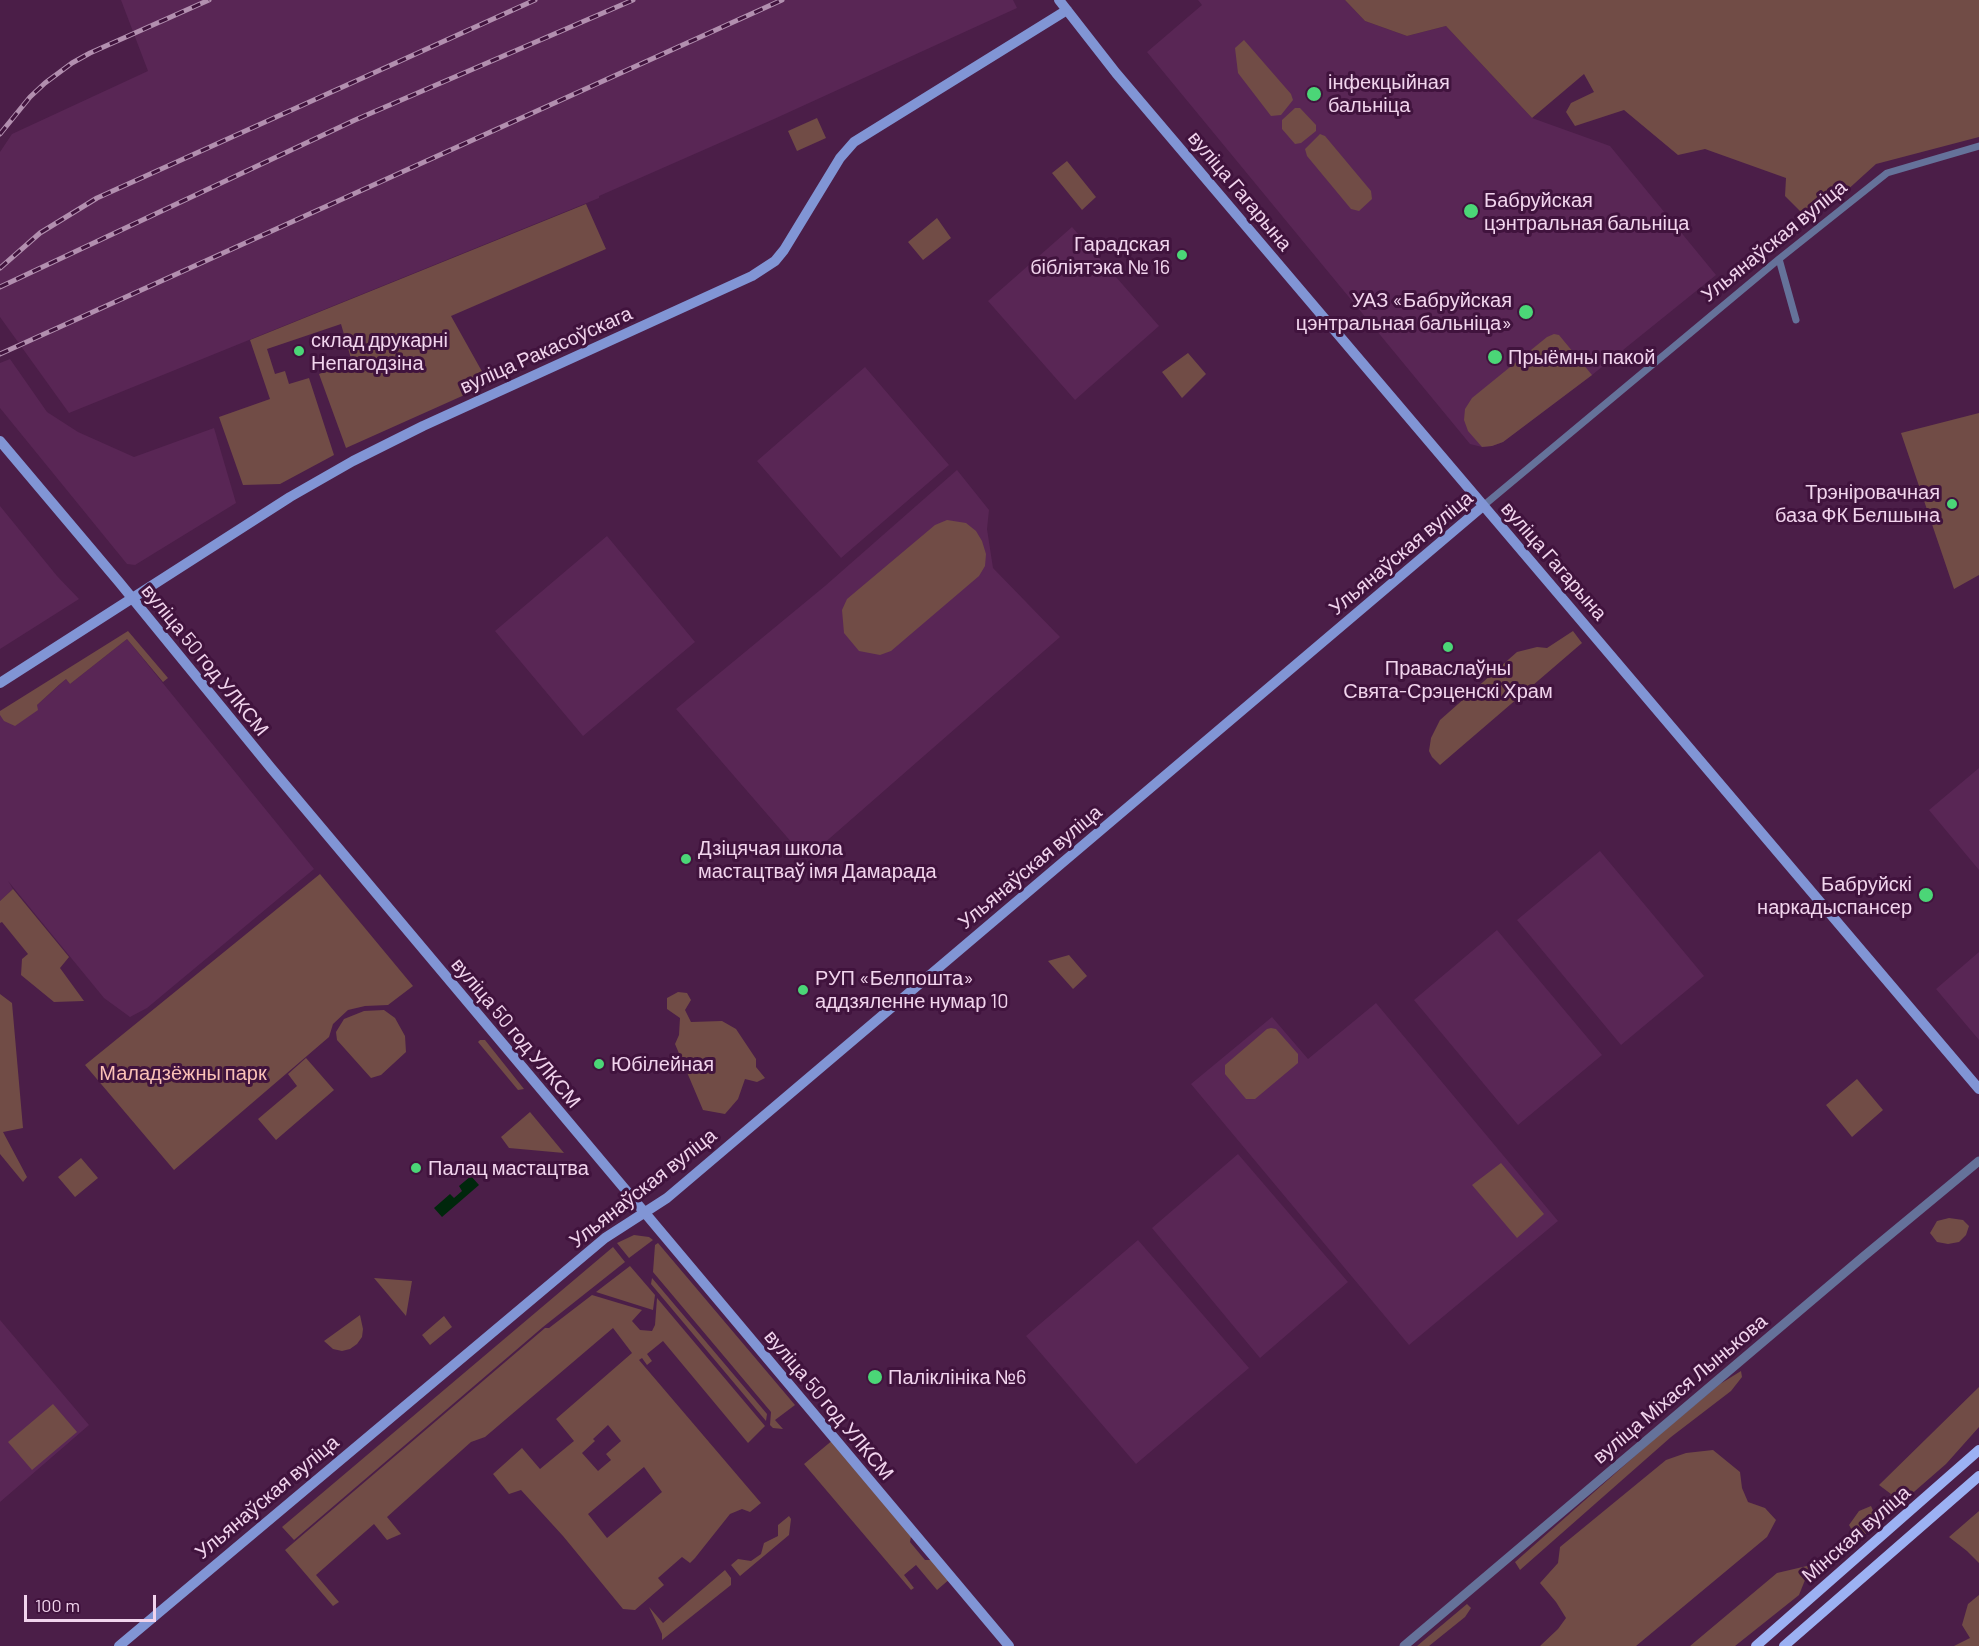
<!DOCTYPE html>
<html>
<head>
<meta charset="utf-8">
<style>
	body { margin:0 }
	#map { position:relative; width:1979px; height:1646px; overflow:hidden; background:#4b1e48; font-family:Barlow,sans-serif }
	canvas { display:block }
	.scale { position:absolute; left:24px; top:1595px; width:132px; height:27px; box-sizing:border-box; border:3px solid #f1d4ed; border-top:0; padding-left:8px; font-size:18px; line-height:21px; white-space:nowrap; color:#f1d4ed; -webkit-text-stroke:4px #40133d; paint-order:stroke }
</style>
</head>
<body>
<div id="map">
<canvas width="1979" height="1646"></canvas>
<div class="scale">100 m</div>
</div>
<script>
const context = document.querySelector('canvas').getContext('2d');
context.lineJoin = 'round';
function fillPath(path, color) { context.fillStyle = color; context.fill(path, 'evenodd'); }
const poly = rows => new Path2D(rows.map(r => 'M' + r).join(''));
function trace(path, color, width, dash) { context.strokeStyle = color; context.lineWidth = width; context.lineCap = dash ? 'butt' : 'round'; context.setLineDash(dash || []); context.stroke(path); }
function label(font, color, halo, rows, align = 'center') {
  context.font = font + ' Barlow,sans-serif'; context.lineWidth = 6; context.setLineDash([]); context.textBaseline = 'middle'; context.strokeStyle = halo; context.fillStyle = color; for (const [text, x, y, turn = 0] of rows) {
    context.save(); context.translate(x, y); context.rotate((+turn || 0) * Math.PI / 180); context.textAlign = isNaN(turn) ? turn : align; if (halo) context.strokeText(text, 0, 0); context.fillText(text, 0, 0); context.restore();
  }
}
const built = poly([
	[121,0,1013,0,1017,8,774,119,599,196,599,198,69,413,0,317,0,152,12,134,148,71],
	[1198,0,1345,0,1365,21,1407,36,1446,26,1532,118,1610,146,1716,275,1592,375,1503,442,1492,446,1482,447,1470,444,1147,52,1202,5],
	[1072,227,1159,326,1075,400,988,301],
	[10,359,47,412,78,432,134,457,214,428,236,503,135,565,127,564,0,408,0,363],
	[865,367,949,465,841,558,757,461],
	[957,470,989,510,987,529,993,568,1060,637,806,859,676,709,825,586],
	[0,506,57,576,79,599,0,649],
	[607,536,695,642,583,736,495,631],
	[127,639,314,869,147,1008,130,1017,104,998,8,881,13,889,0,901,0,714,37,705,66,679,70,684],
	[1979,768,1979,870,1929,810],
	[1600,851,1704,976,1621,1045,1517,920],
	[1497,930,1602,1055,1518,1125,1414,1000],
	[1979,952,1979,1040,1936,989],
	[1376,1003,1558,1221,1409,1345,1191,1084,1272,1017,1308,1059],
	[1238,1154,1348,1282,1260,1358,1152,1228],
	[1138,1240,1249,1368,1136,1464,1026,1336],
	[0,1320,89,1425,0,1502]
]);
const green = poly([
	[1345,0,1979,0,1979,137,1876,164,1834,202,1804,215,1785,196,1786,178,1705,149,1678,155,1624,110,1575,126,1566,112,1571,103,1594,92,1584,74,1532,118,1446,26,1407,36,1365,21],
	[1244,40,1291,94,1293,100,1281,115,1271,116,1238,73,1235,48],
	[1295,108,1300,108,1316,125,1316,131,1301,143,1295,144,1282,129,1282,120],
	[817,118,826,138,797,151,788,131],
	[1320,134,1325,136,1371,191,1372,199,1359,211,1351,209,1307,156,1305,149],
	[1067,161,1096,197,1082,210,1052,173],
	[586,204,606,249,451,316,489,384,346,448,319,374,352,362,341,324,267,349,275,374,285,371,289,384,309,378,334,455,280,484,243,485,219,417,270,399,250,340],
	[937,218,951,238,923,260,908,242],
	[1554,334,1559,335,1592,375,1503,442,1492,446,1482,447,1468,431,1464,420,1465,409,1472,398,1547,337],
	[1188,353,1206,374,1182,398,1162,372],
	[1979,413,1979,575,1954,589,1901,433],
	[947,520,966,523,976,531,982,541,986,554,985,566,979,576,891,651,880,655,859,651,844,633,842,610,847,599,935,525],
	[128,631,168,678,163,682,127,639,70,684,66,679,60,684,37,705,38,710,15,726,4,721,0,715,0,711],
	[1573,631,1582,643,1440,765,1432,757,1429,751,1431,738,1440,720,1517,652,1537,647,1547,648],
	[320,874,413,986,388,1005,365,1006,348,1010,333,1024,329,1037,174,1170,85,1065],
	[13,889,69,957,60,968,84,1001,54,1002,21,975,22,959,28,954,2,922,0,923,0,901],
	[1069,955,1087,976,1073,989,1048,961],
	[678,992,687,993,691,1000,685,1010,691,1022,722,1021,736,1029,756,1059,756,1067,765,1078,757,1082,745,1079,738,1099,725,1114,703,1110,675,1044,679,1035,680,1018,667,1009,667,998],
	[0,994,12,1003,23,1128,3,1132,27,1177,23,1182,0,1154],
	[384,1010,395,1018,405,1036,406,1052,381,1075,371,1078,337,1040,336,1032,344,1019,364,1011],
	[1271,1028,1276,1029,1298,1054,1298,1063,1255,1099,1246,1099,1225,1074,1225,1065,1267,1029],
	[480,1040,485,1040,524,1089,518,1090,478,1042],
	[306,1058,334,1090,276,1140,258,1119,297,1086,288,1074],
	[1857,1079,1883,1110,1852,1137,1826,1105],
	[530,1112,564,1153,509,1148,501,1137],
	[81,1158,98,1178,75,1197,58,1177],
	[1501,1163,1544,1214,1517,1238,1472,1185],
	[1949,1218,1963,1220,1969,1226,1966,1235,1959,1242,1948,1244,1937,1242,1930,1233,1937,1221],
	[634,1235,649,1237,653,1240,629,1258,617,1243],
	[658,1243,795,1405,775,1420,783,1429,773,1428,770,1425,771,1412,653,1272,655,1245],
	[613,1247,625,1262,543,1327,294,1540,282,1527],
	[630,1266,655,1295,653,1310,596,1292],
	[374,1278,412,1281,406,1316],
	[652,1278,767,1414,766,1421,651,1284],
	[592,1295,642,1310,632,1321,640,1330,652,1331,655,1325,657,1298,765,1426,748,1443,663,1341,647,1354,652,1361,647,1365,642,1358,639,1360,761,1503,750,1512,742,1509,730,1514,695,1558,690,1563,682,1557,658,1578,664,1585,635,1610,623,1609,563,1536,521,1490,509,1494,493,1474,522,1448,540,1469,574,1441,556,1419,632,1353,613,1328,485,1437,471,1442,387,1517,401,1534,387,1540,374,1524,316,1575,339,1602,333,1606,285,1550,545,1328,549,1328],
	[608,1425,621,1441,606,1454,611,1460,598,1471,582,1453,595,1441,593,1439],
	[644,1467,662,1492,607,1538,588,1514],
	[360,1315,363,1329,362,1337,357,1344,350,1349,342,1351,333,1349,324,1341],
	[444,1316,452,1327,430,1345,422,1335],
	[1741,1371,1742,1377,1731,1391,1671,1437,1520,1570,1515,1562,1653,1440,1720,1384],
	[1979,1387,1979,1427,1946,1464,1892,1511,1884,1507,1891,1494,1879,1485],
	[53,1404,77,1432,32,1470,8,1442],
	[834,1439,912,1531,910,1542,925,1560,936,1560,951,1578,937,1590,916,1565,904,1575,914,1588,911,1590,804,1464],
	[1713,1450,1740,1472,1742,1488,1748,1502,1765,1508,1776,1520,1767,1537,1636,1646,1540,1646,1558,1629,1566,1618,1556,1602,1540,1583,1558,1563,1560,1547,1666,1460,1686,1453],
	[1871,1506,1875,1515,1874,1526,1861,1538,1854,1534,1849,1525,1859,1511],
	[1979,1511,1979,1563,1967,1551,1949,1537],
	[789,1516,791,1519,789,1535,740,1576,731,1565,738,1559,751,1561,761,1554,764,1543,778,1536,778,1525],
	[1811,1565,1799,1595,1735,1646,1690,1646,1777,1573],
	[725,1570,731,1578,731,1585,662,1640,662,1634,649,1607,663,1623],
	[1979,1595,1979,1646,1954,1646,1970,1638,1962,1625,1968,1604],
	[1467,1604,1471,1608,1465,1617,1429,1646,1417,1646]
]);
const water = poly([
	[471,1176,479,1185,442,1217,434,1208,450,1194,454,1198,462,1191,459,1186]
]);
const minor = poly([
	[1779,259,1796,320],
	[1483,506,1779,259,1887,173,1979,146]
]);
const tertiary = poly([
	[1404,1646,1863,1257,1979,1161]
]);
const secondary = poly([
	[1059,0,1116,73,1979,1089],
	[0,441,119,582,271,768,1009,1646],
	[0,683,290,497,353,461,423,426,752,276,775,261,784,250,840,158,854,142,1067,10],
	[119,1646,605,1238,667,1198,1483,506]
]);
const primary = poly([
	[1756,1646,1979,1450],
	[1784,1646,1979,1476]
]);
const rail = poly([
	[0,134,30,97,45,83,72,63,90,53,209,0],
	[0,268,40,233,97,198,535,0],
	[0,287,355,120,633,0],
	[0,354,782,0]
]);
const markers = [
	[1314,94,8,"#4bd677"],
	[1471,211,8,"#4bd677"],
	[1182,255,6,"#4bd677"],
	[1526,312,8,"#4bd677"],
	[299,351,6,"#4bd677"],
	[1495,357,8,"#4bd677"],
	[1952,504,6,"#4bd677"],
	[1448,647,6,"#4bd677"],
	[686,859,6,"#4bd677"],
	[1926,895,8,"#4bd677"],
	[803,990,6,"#4bd677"],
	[599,1064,6,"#4bd677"],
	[416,1168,6,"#4bd677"],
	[875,1377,8,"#4bd677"]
];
const poiNames = [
	["інфекцыйная",1328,82],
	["бальніца",1328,105],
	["Бабруйская",1484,200],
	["цэнтральная бальніца",1484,223],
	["Гарадская",1170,244,"right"],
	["бібліятэка № 16",1170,267,"right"],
	["УАЗ «Бабруйская",1512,300,"right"],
	["цэнтральная бальніца»",1512,323,"right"],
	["склад друкарні",311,340],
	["Непагодзіна",311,363],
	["Прыёмны пакой",1508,357],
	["Трэніровачная",1940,492,"right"],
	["база ФК Белшына",1940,515,"right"],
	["Праваслаўны",1448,668,"center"],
	["Свята-Срэценскі Храм",1448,691,"center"],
	["Дзіцячая школа",698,848],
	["мастацтваў імя Дамарада",698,871],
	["Бабруйскі",1912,884,"right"],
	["наркадыспансер",1912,907,"right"],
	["РУП «Белпошта»",815,978],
	["аддзяленне нумар 10",815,1001],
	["Юбілейная",611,1064],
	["Палац мастацтва",428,1168],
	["Паліклініка №6",888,1377]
];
const streetNames = [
	["вуліца Гагарына",1240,191,50],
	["Ульянаўская вуліца",1774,241,-39],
	["вуліца Ракасоўскага",546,350,-24],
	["Ульянаўская вуліца",1401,553,-40],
	["вуліца Гагарына",1554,561,49],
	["вуліца 50 год УЛКСМ",205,660,51],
	["Ульянаўская вуліца",1030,867,-40],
	["вуліца 50 год УЛКСМ",516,1033,50],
	["Ульянаўская вуліца",643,1188,-38],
	["вуліца Міхася Лынькова",1680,1389,-40],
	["вуліца 50 год УЛКСМ",829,1405,50],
	["Ульянаўская вуліца",267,1497,-40],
	["Мінская вуліца",1856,1534,-41]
];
const parkNames = [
	["Маладзёжны парк",183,1073]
];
fillPath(built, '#592655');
fillPath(green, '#714c46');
fillPath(water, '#00270c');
trace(minor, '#65729a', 7);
trace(tertiary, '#65729a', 9);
trace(secondary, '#8195d5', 10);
trace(primary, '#9cb1f3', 10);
trace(rail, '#b28faf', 5);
trace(rail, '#40133d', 3, [9]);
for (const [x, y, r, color] of markers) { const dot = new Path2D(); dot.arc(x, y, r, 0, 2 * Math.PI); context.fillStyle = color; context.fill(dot); trace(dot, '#40133d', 2); }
label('20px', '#f1d4ed', '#40133d', poiNames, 'left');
label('20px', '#f1d4ed', '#40133d', streetNames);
label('20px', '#fac1b6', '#40133d', parkNames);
</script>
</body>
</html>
